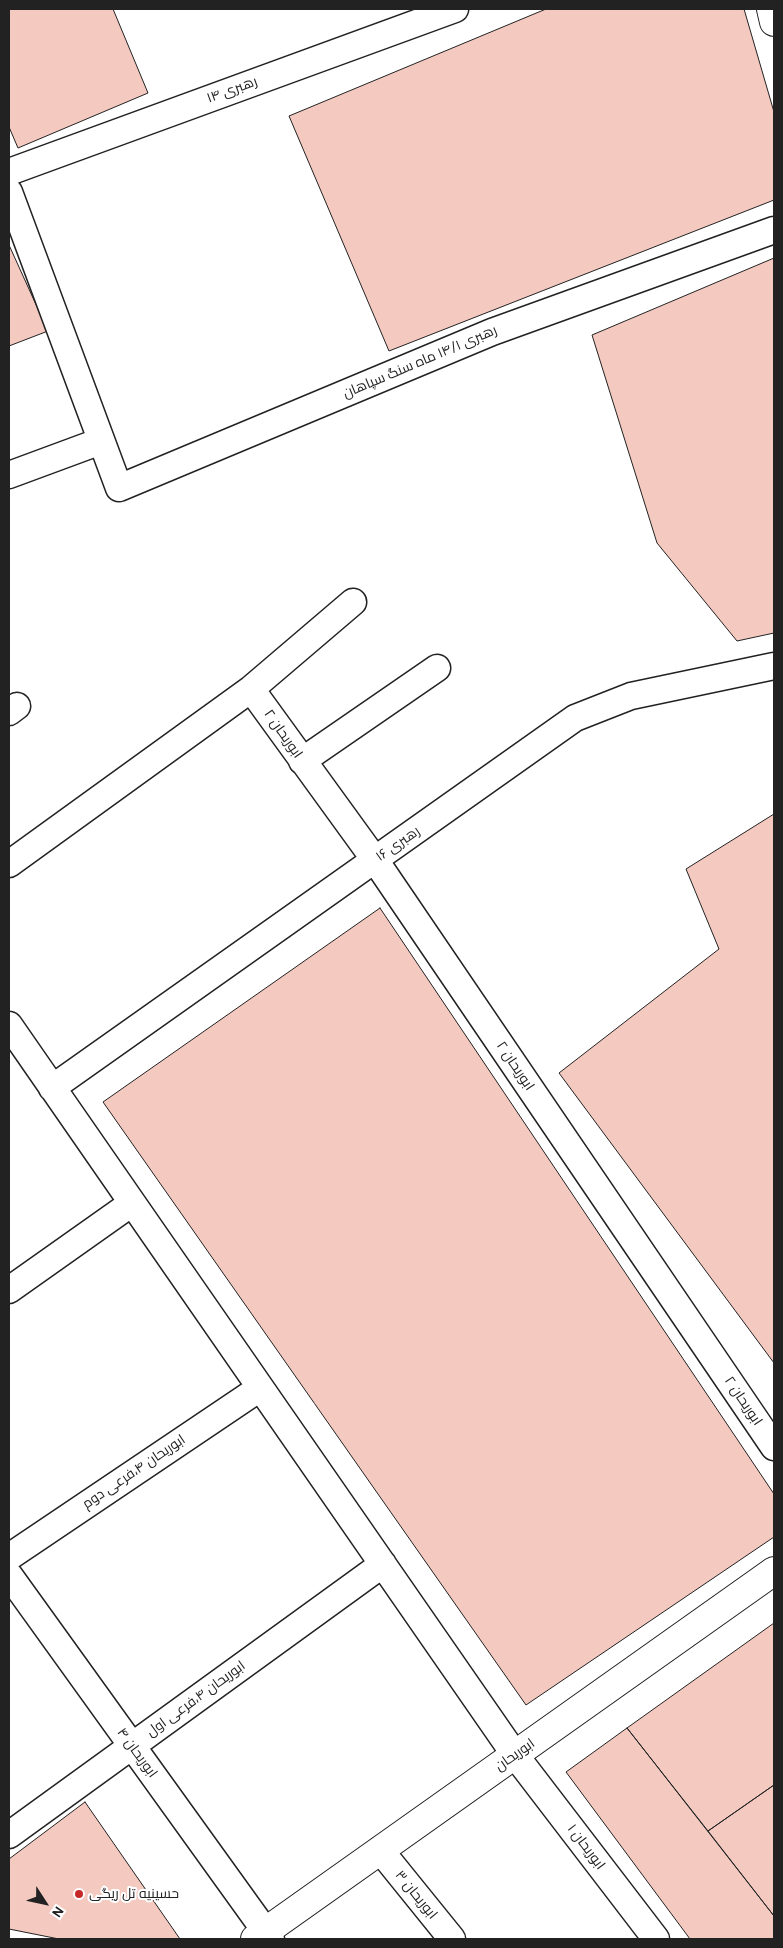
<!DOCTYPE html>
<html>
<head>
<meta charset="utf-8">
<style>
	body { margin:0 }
	#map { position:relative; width:783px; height:1948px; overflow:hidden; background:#fff; font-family:Karla,sans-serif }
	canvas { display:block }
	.frame { position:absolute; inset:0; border:10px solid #222; pointer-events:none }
	.north { position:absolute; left:20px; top:1878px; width:50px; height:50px; -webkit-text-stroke:4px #fff; paint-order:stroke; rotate:125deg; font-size:14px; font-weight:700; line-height:20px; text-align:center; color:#222 }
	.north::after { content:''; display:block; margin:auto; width:18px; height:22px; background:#222; clip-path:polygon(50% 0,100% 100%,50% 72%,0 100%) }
</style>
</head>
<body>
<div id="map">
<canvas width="783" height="1948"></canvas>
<div class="frame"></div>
<div class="north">N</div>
</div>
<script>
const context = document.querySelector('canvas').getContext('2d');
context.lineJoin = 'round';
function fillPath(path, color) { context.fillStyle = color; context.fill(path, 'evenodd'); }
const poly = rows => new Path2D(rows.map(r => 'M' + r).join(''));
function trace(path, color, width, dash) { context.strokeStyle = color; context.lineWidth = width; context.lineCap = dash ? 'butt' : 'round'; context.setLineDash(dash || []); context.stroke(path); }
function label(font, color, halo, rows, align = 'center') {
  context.font = font + ' Karla,Cairo,sans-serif'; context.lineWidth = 4; context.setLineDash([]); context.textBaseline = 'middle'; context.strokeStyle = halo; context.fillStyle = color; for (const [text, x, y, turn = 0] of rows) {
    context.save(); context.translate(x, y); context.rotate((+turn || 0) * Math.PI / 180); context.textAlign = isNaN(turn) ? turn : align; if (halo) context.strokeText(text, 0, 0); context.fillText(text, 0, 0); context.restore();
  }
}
const building = poly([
	[9,9,113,9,148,93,18,148,9,127,9,9],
	[546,9,744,9,774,112,774,200,389,351,289,116,546,9],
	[9,245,48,331,9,346,9,245],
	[774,258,774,633,737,641,657,543,592,335,774,258],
	[774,814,774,1363,559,1073,719,949,686,869,774,814],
	[380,908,774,1494,774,1537,526,1705,103,1102,380,908],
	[774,1623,774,1785,708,1831,627,1728,774,1623],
	[627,1728,774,1916,774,1939,690,1939,566,1772,627,1728],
	[774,1785,774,1916,708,1831,774,1785],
	[85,1802,180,1939,59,1939,9,1929,9,1859,85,1802]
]);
const street = poly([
	[9,172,455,9],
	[9,192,119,488,492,332,774,230],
	[9,475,101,441],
	[251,689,375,860,774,1447],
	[9,712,17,706],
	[302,761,437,668],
	[9,864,251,689,353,602],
	[9,1025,515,1755,656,1939],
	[52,1088,575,718,631,696,774,666],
	[9,1290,132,1203],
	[9,1557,260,1388],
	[9,1575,271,1939],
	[9,1835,383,1564],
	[380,1850,452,1939]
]);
const secondary = poly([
	[255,1939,774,1571]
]);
const primary = poly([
	[771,9,774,22]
]);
const markers = [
	[79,1894,5,"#c62828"]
];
const streetNames = [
	["رهبری ۱۴",232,90,-20],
	["رهبری ۱۴/۱ ماه سنگ سپاهان",420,362,-23],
	["ابوریحان ۲",283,734,55],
	["رهبری ۱۶",398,844,-35],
	["ابوریحان ۲",515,1066,56],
	["ابوریحان ۲",743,1401,56],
	["ابوریحان ۴،فرعی دوم",134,1472,-34],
	["ابوریحان ۴،فرعی اول",196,1699,-36],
	["ابوریحان ۴",137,1753,54],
	["ابوریحان",515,1755,-35],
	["ابوریحان ۱",586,1847,53],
	["ابوریحان ۳",416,1895,51]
];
const poiNames = [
	["حسینیه تل ریگی",89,1894]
];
fillPath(building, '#f3c9c0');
trace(building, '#222', 1);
trace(street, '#222', 29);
trace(secondary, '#222', 30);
trace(primary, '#222', 30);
trace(street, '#fff', 26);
trace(secondary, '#fff', 28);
trace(primary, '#fff', 28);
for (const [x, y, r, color] of markers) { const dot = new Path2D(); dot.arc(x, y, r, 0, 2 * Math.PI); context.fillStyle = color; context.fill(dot); trace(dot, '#fff', 2); }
label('14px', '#222', '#fff', streetNames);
label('14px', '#222', '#fff', poiNames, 'left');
</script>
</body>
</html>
